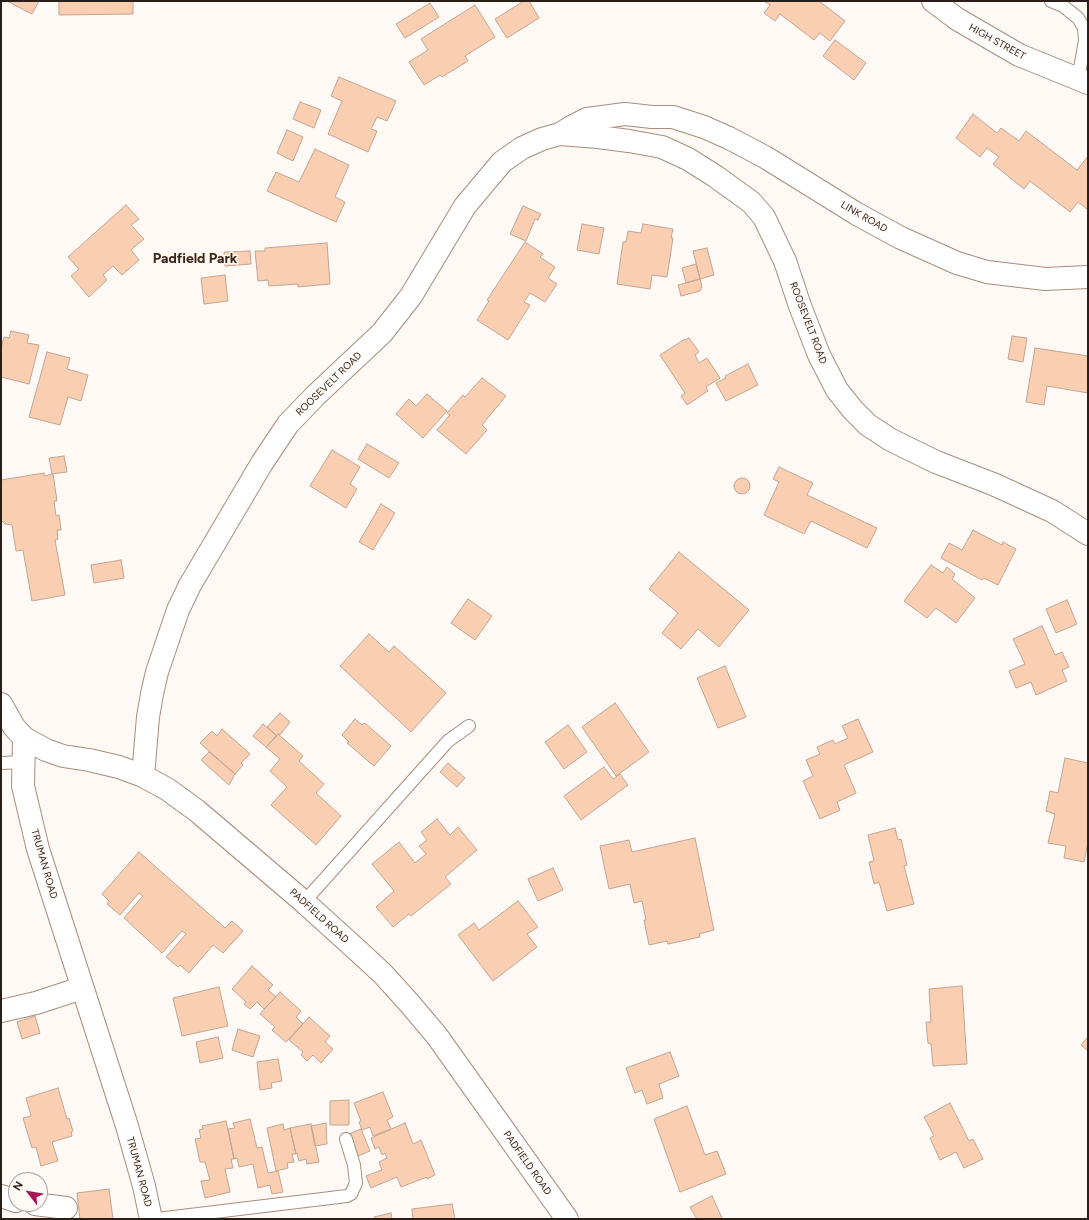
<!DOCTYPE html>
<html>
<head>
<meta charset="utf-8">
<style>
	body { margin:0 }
	#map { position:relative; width:1089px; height:1220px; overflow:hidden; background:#fff9f5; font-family:Figtree,sans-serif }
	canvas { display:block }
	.frame { position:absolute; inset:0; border:2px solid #291f18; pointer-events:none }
	.north { position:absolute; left:8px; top:1172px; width:40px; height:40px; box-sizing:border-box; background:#fff9f5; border:1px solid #a9a29d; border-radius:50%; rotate:301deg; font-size:11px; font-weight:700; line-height:16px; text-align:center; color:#291f18 }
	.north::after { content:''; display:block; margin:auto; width:14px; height:18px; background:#a61554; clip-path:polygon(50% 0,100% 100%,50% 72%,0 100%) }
</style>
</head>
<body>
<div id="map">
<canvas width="1089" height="1220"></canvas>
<div class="frame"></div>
<div class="north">N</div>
</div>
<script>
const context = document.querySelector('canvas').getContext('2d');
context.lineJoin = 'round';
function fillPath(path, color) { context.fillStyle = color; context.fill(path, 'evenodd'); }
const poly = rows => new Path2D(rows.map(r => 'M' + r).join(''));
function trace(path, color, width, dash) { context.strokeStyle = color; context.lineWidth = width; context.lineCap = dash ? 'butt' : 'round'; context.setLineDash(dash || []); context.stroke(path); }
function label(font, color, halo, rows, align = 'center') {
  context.font = font + ' Figtree,sans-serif'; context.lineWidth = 3; context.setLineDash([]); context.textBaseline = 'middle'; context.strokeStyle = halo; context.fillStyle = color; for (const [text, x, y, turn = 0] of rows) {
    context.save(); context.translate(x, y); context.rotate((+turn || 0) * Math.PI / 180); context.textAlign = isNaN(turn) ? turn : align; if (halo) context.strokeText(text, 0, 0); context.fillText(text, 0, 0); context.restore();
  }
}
const building = poly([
	[7,1,39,1,32,14,7,1],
	[59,1,133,1,133,14,59,15,59,1],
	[524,1,529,1,539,18,507,38,495,19,524,1],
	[764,1,819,1,845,21,830,41,820,33,814,40,780,14,775,21,764,13,770,5,764,1],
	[430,3,439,17,405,38,396,24,430,3],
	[475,5,495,37,465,56,468,61,442,77,440,75,424,85,409,62,428,50,421,39,475,5],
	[835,40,866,63,854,80,823,56,835,40],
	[339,77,396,101,387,121,377,117,371,129,377,131,368,152,328,134,342,101,331,96,339,77],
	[300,102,321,110,314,128,293,119,300,102],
	[973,114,997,133,1001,128,1019,141,1026,131,1077,170,1088,156,1088,210,1078,202,1070,212,1030,181,1024,189,993,164,999,157,987,148,980,157,956,138,973,114],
	[287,130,303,137,293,161,277,153,287,130],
	[315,149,349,165,335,197,345,202,336,222,267,191,276,172,299,182,315,149],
	[126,205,139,219,131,225,144,239,131,250,139,260,122,275,113,266,103,275,107,280,89,297,71,276,79,269,68,257,126,205],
	[523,206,541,214,538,220,535,219,526,241,510,234,523,206],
	[582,224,604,228,599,254,577,250,582,224],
	[643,224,673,229,671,238,673,238,667,277,652,275,650,289,617,284,623,242,626,242,628,231,641,233,643,224],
	[525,242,543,254,540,257,555,267,548,278,557,284,545,302,530,293,524,302,530,305,508,340,477,320,489,301,487,300,525,242],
	[327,243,330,284,298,287,298,284,269,286,268,280,258,281,255,251,265,251,265,248,327,243],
	[707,248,714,275,700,279,693,251,707,248],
	[250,251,251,264,225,266,224,252,250,251],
	[696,264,700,279,686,283,682,268,696,264],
	[225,275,228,301,204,304,201,278,225,275],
	[700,279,702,287,700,291,681,296,678,285,700,279],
	[11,331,29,335,27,343,39,345,29,384,1,377,1,348,4,337,9,338,11,331],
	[1012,336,1027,338,1023,362,1008,359,1012,336],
	[689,338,699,352,695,355,699,363,707,358,720,378,706,387,708,391,687,405,681,396,685,393,660,355,685,339,685,340,689,338],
	[1035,348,1088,356,1088,393,1047,386,1044,405,1026,402,1035,348],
	[47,352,70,358,67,369,88,375,81,401,68,397,60,425,29,417,47,352],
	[748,364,758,385,726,401,716,383,726,378,725,376,748,364],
	[482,378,506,396,482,425,487,430,466,454,437,430,450,415,447,413,463,395,465,397,482,378],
	[427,394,447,411,423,438,396,414,409,399,416,406,427,394],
	[367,444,399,463,389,478,358,459,367,444],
	[332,450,360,467,350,484,357,489,346,508,310,486,332,450],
	[64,456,67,472,52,474,49,458,64,456],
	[779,467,813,483,807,495,877,528,867,548,811,521,804,534,764,515,779,482,773,479,779,467],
	[44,473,44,476,53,474,57,501,54,501,56,516,59,515,61,530,57,530,58,539,55,540,65,595,32,601,23,550,16,551,12,525,5,524,1,520,1,480,44,473],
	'734 486a8 8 0 1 1 16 0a8 8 0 1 1-16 0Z',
	[381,504,395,513,373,550,359,542,381,504],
	[973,530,1002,545,1003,542,1016,549,998,585,984,578,982,580,941,558,949,543,962,550,973,530],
	[679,552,749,610,719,647,698,629,681,649,662,633,678,613,649,589,679,552],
	[121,560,124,578,94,583,91,565,121,560],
	[931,565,943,573,947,567,955,574,952,579,975,598,956,623,936,608,927,618,904,601,931,565],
	[468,599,492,616,475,640,451,623,468,599],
	[1067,600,1077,624,1056,633,1046,609,1067,600],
	[1042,626,1055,655,1062,652,1069,667,1062,670,1067,681,1036,695,1031,682,1016,688,1009,671,1025,664,1013,639,1042,626],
	[369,634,389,652,394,646,446,693,411,732,340,666,369,634],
	[725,666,746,717,718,728,697,678,725,666],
	[615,703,649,752,616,776,582,727,615,703],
	[280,713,290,722,280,735,278,734,277,736,267,727,280,713],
	[355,719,362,725,365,723,391,746,374,766,347,743,349,742,342,735,355,719],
	[858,719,873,752,844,765,856,793,837,802,840,810,820,819,803,781,813,776,806,760,820,754,817,747,833,740,835,744,848,738,842,726,858,719],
	[263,724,277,736,266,747,253,736,263,724],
	[568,725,587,752,564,769,545,742,568,725],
	[222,729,250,754,241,763,243,765,235,774,200,743,212,731,217,736,222,729],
	[278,734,303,756,299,761,324,784,316,793,341,816,316,845,271,805,287,787,270,771,280,759,266,747,278,734],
	[209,752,235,774,229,785,201,760,209,752],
	[1065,758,1088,763,1088,842,1084,862,1064,858,1066,846,1048,843,1055,814,1046,811,1050,791,1058,793,1065,758],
	[448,763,465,778,457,787,440,772,448,763],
	[604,767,613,779,620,774,628,785,581,820,564,796,604,767],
	[437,819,450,835,458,827,477,850,445,877,451,884,411,916,409,914,393,927,376,907,394,891,372,864,399,842,415,863,426,854,419,846,427,840,421,832,437,819],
	[895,828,898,840,901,839,907,865,904,866,914,904,887,911,879,882,874,884,869,862,874,861,868,835,895,828],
	[695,838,714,930,699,934,700,937,668,944,667,941,649,945,644,920,646,920,642,901,634,903,630,884,609,889,600,846,629,840,632,852,695,838],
	[139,852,225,928,232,921,243,931,223,953,213,945,189,973,180,965,178,967,166,957,186,934,182,931,162,953,124,918,143,896,139,893,120,915,107,904,109,901,102,894,139,852],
	[553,868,563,890,538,901,528,879,553,868],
	[518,901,538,927,527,934,537,947,493,981,458,935,474,923,479,930,518,901],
	[252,966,273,985,268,990,276,997,264,1009,257,1002,250,1009,244,1004,246,1002,232,989,252,966],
	[962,986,967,1064,933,1066,931,1044,928,1043,926,1022,931,1022,929,989,962,986],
	[219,987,228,1026,182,1036,173,998,219,987],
	[280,992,301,1011,296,1017,303,1024,286,1042,272,1030,275,1027,260,1014,280,992],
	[35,1016,40,1033,22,1039,17,1022,35,1016],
	[309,1017,330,1036,325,1042,333,1049,321,1063,313,1055,307,1061,301,1055,303,1052,289,1040,309,1017],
	[238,1029,260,1036,253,1057,232,1050,238,1029],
	[218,1037,223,1058,200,1063,196,1042,218,1037],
	[1088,1037,1088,1051,1081,1045,1088,1037],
	[670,1052,679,1076,659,1084,663,1098,647,1104,642,1090,635,1093,626,1068,670,1052],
	[278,1059,282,1081,271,1083,272,1088,260,1090,257,1062,278,1059],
	[58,1088,67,1119,69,1118,73,1131,71,1132,72,1136,52,1142,58,1161,41,1166,36,1147,32,1148,23,1118,31,1116,26,1098,58,1088],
	[383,1092,393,1117,387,1120,391,1129,373,1136,370,1127,362,1130,359,1122,361,1121,354,1103,383,1092],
	[349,1100,349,1125,330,1125,330,1101,349,1100],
	[950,1103,969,1141,973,1139,983,1159,964,1168,956,1152,940,1160,930,1138,934,1136,924,1117,950,1103],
	[687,1106,705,1155,717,1151,726,1174,680,1192,654,1119,687,1106],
	[250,1119,257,1148,262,1147,268,1173,278,1171,283,1192,272,1194,270,1185,258,1188,253,1164,239,1167,237,1158,234,1159,228,1129,235,1128,233,1123,250,1119],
	[226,1121,234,1159,231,1159,233,1168,225,1169,230,1192,205,1198,201,1181,210,1180,205,1162,200,1162,195,1139,201,1138,199,1130,203,1129,202,1126,226,1121],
	[326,1123,327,1144,315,1146,311,1126,326,1123],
	[405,1123,413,1144,421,1140,435,1175,427,1179,427,1177,401,1187,397,1177,371,1188,366,1176,382,1170,379,1162,387,1158,385,1153,382,1155,379,1147,375,1149,371,1138,405,1123],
	[283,1124,284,1130,290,1128,296,1154,292,1154,294,1162,287,1163,288,1168,276,1171,267,1128,283,1124],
	[311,1124,319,1162,307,1164,306,1159,299,1161,297,1153,296,1154,290,1128,311,1124],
	[361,1129,370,1151,358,1156,349,1134,361,1129],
	[109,1189,113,1219,80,1219,77,1193,109,1189],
	[712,1196,722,1218,719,1219,697,1219,690,1207,712,1196],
	[452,1204,455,1219,413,1219,412,1209,452,1204],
	[391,1213,392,1219,375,1219,374,1217,391,1213]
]);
const service = poly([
	[1051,1,1063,6,1078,18,1084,28,1085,41,1078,79],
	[1,763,24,762],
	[304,902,448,741,469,726],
	[157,1219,347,1196,351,1194,356,1183,354,1165,346,1139]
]);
const minor = poly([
	[560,134,571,127,587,119,625,114,652,117,673,117,704,127,729,138,765,157,857,214,901,238,957,263,987,272,1045,279,1088,277],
	[1,704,14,727,24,738,46,750,63,756,89,760,119,767,143,776,167,789,196,810,304,902,357,950,383,974,410,1004,437,1036,567,1219],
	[24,738,23,786,38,849,127,1126,144,1186,151,1219],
	[143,776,148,717,152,694,157,672,178,610,190,585,262,463,288,424,316,395,382,333,411,296,465,206,502,162,522,148,542,139,560,134,598,137,629,141,662,147,688,159,715,176,751,202,764,217,785,261,800,306,819,355,837,390,853,410,868,425,891,440,936,462,993,484,1052,511,1088,534],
	[1,1011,36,1003,82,988],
	[1,1196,16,1201],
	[35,1204,66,1208]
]);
const tertiary = poly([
	[933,1,957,19,1019,55,1088,83]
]);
const streetNames = [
	["HIGH STREET",997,42,29],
	["LINK ROAD",864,217,30],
	["ROOSEVELT ROAD",808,323,69],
	["ROOSEVELT ROAD",329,384,-44],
	["TRUMAN ROAD",44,864,74],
	["PADFIELD ROAD",319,916,42],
	["PADFIELD ROAD",527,1163,55],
	["TRUMAN ROAD",139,1172,75]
];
const districtNames = [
	["Padfield Park",195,259]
];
fillPath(building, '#faceb0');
trace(building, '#c0a593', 1);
trace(service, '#a88d7c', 14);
trace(minor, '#a88d7c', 24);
trace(tertiary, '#a88d7c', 24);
trace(service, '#fff', 12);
trace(minor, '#fff', 22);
trace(tertiary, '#fff', 22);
label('10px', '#291f18', '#fff9f5', streetNames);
label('bold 14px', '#3b2617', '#fff9f5', districtNames);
</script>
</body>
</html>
